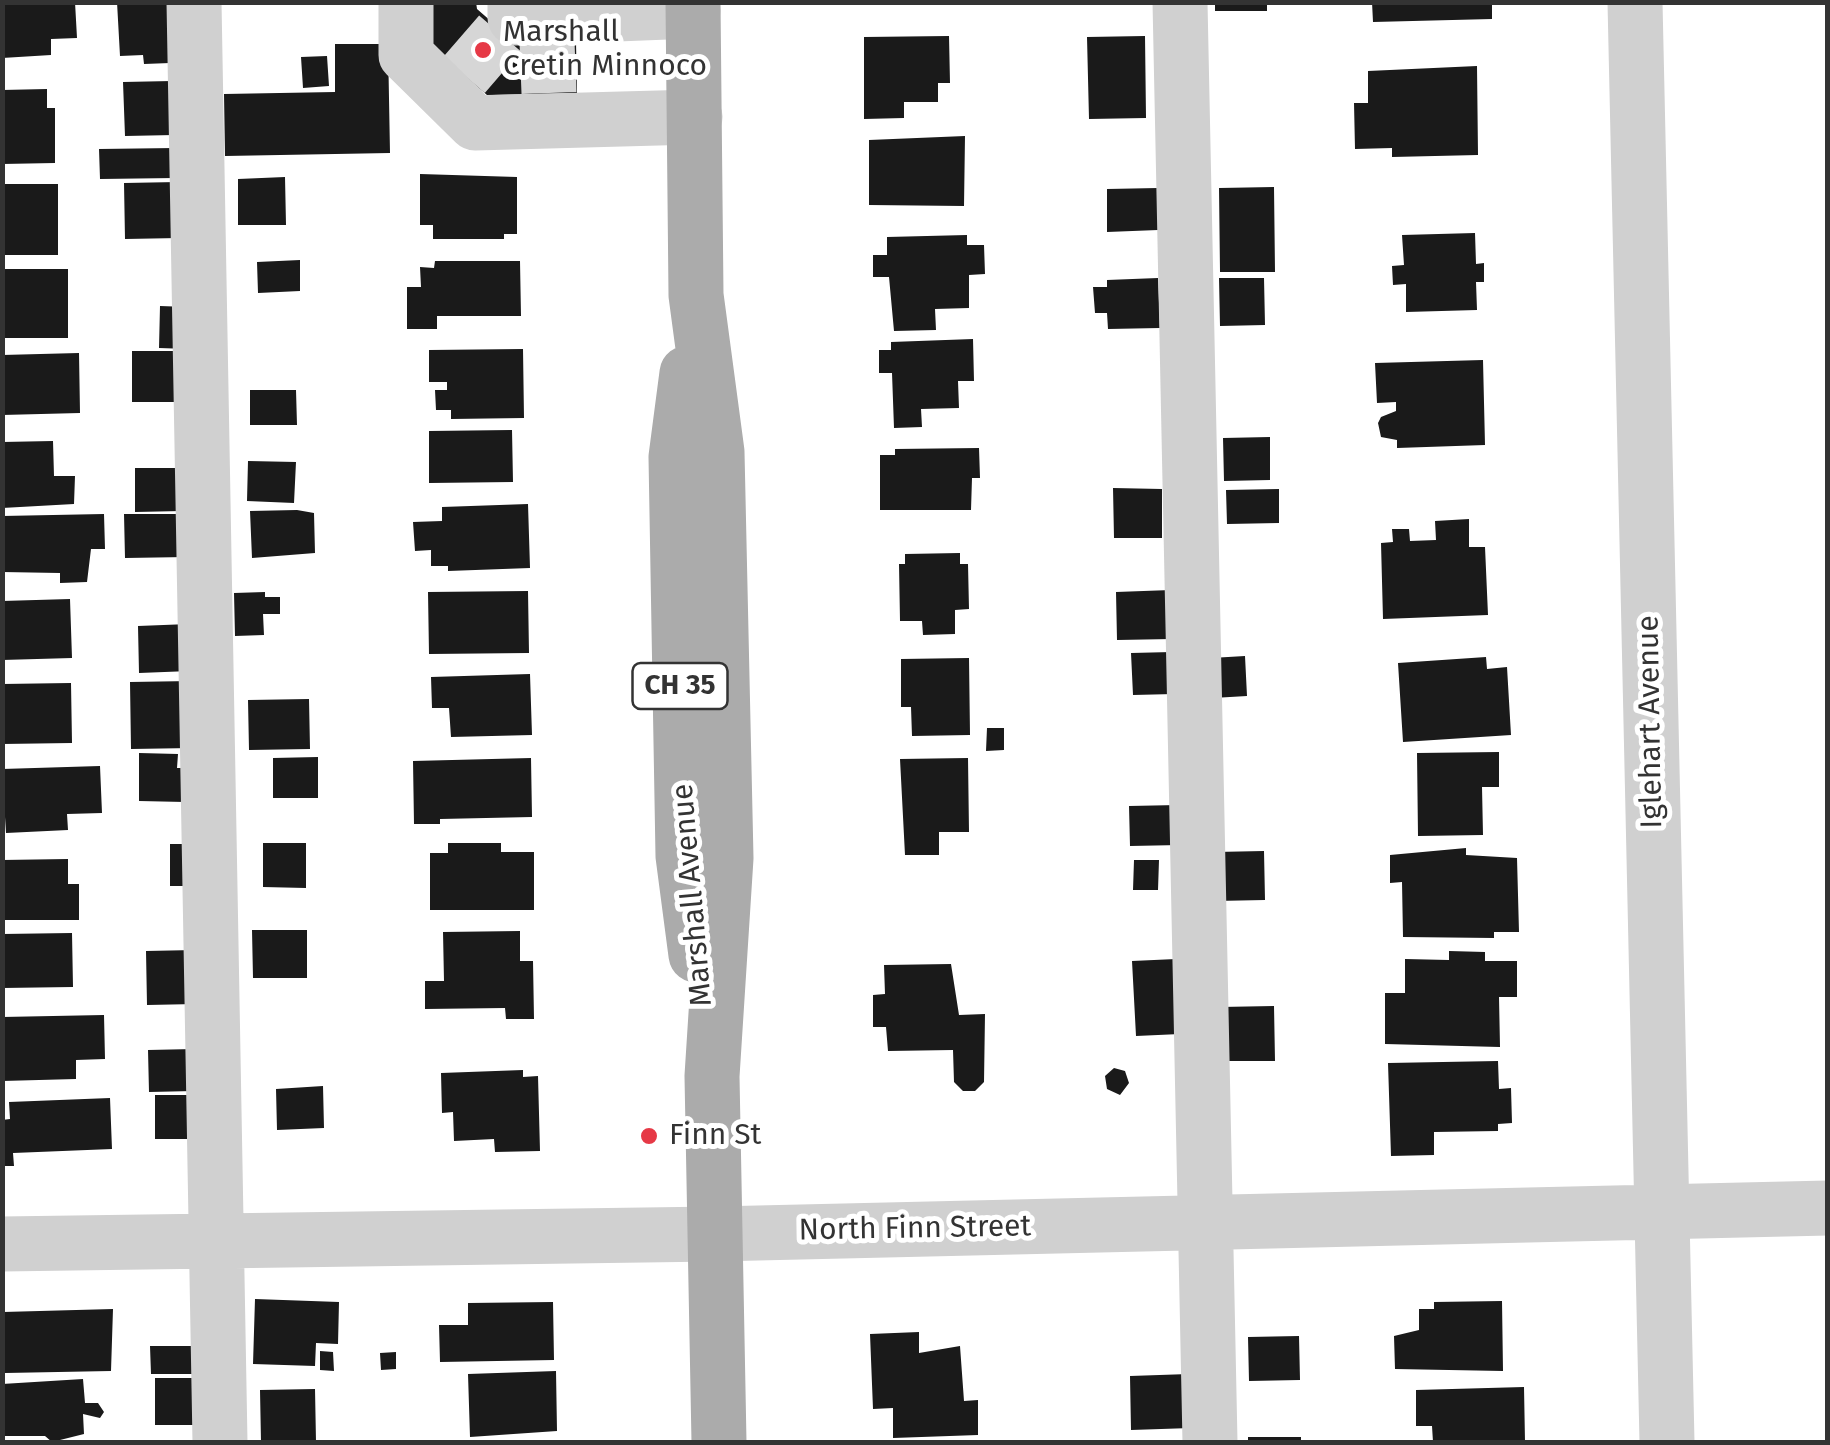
<!DOCTYPE html>
<html>
<head>
<meta charset="utf-8">
<style>
	body { margin:0 }
	#map { position:relative; width:1830px; height:1445px; overflow:hidden; background:#fff; font-family:"Fira Sans",sans-serif }
	canvas { display:block }
	.frame { position:absolute; inset:0; border:5px solid #333; pointer-events:none }
</style>
</head>
<body>
<div id="map">
<canvas width="1830" height="1445"></canvas>
<div class="frame"></div>
</div>
<script>
const context = document.querySelector('canvas').getContext('2d');
context.lineJoin = 'round';
function fillPath(path, color) { context.fillStyle = color; context.fill(path, 'evenodd'); }
const poly = rows => new Path2D(rows.map(r => 'M' + r).join(''));
function trace(path, color, width, dash) { context.strokeStyle = color; context.lineWidth = width; context.lineCap = dash ? 'butt' : 'round'; context.setLineDash(dash || []); context.stroke(path); }
function label(font, color, halo, rows, align = 'center') {
  context.font = font + ' "Fira Sans",sans-serif'; context.lineWidth = 10; context.setLineDash([]); context.textBaseline = 'middle'; context.strokeStyle = halo; context.fillStyle = color; for (const [text, x, y, turn = 0] of rows) {
    context.save(); context.translate(x, y); context.rotate((+turn || 0) * Math.PI / 180); context.textAlign = isNaN(turn) ? turn : align; if (halo) context.strokeText(text, 0, 0); context.fillText(text, 0, 0); context.restore();
  }
}
const building = poly([
	[2,2,75,2,77,38,51,39,51,55,2,58],
	[117,2,179,2,170,63,144,64,143,55,120,56],
	[425,2,476,2,477,9,516,43,576,42,577,93,487,95,426,42],
	[1215,2,1267,2,1267,11,1215,11],
	[1372,2,1492,2,1492,19,1373,22],
	[949,36,950,83,938,83,938,102,904,102,904,118,864,119,864,37],
	[1145,36,1146,118,1089,119,1087,37],
	[335,44,388,44,390,153,225,156,224,94,335,92],
	[327,56,329,86,303,88,301,57],
	[1477,66,1478,155,1392,157,1392,148,1355,149,1354,103,1368,103,1368,71],
	[172,81,174,135,125,136,123,82],
	[47,89,47,108,55,108,55,163,2,164,2,90],
	[965,136,964,206,869,205,869,140],
	[175,148,175,178,100,179,99,149],
	[420,174,517,177,517,234,504,234,504,239,433,239,433,225,420,225],
	[285,177,286,225,238,225,238,179],
	[178,182,179,238,125,239,124,183],
	[2,184,58,184,58,255,2,255],
	[1274,187,1275,272,1220,272,1219,188],
	[1158,188,1158,230,1107,232,1107,189],
	[1475,233,1476,264,1484,263,1484,282,1476,282,1477,310,1406,312,1406,284,1393,285,1392,266,1404,265,1402,235],
	[967,235,967,245,984,245,985,274,969,275,969,308,935,309,936,330,894,331,889,277,873,277,873,255,887,255,887,237],
	[300,260,300,291,258,293,257,262],
	[435,261,520,261,521,316,437,316,437,329,407,329,407,287,421,287,420,267,434,268],
	[2,269,68,269,68,338,2,338],
	[1158,278,1160,328,1108,329,1107,313,1095,313,1093,287,1107,287,1107,280],
	[1219,278,1264,278,1265,325,1220,326],
	[160,306,188,307,188,349,159,348],
	[973,339,974,381,958,381,959,408,921,409,922,427,894,428,892,373,879,373,879,350,891,350,891,342],
	[523,349,524,418,451,419,451,410,436,410,435,390,447,390,447,382,429,382,429,350],
	[132,351,185,351,185,402,132,402],
	[79,353,80,413,2,415,2,355],
	[1483,360,1485,445,1397,448,1397,440,1381,437,1378,423,1381,417,1396,411,1396,402,1377,403,1375,363],
	[250,390,296,390,297,425,250,425],
	[512,430,513,482,429,483,429,431],
	[1270,437,1270,480,1224,481,1223,438],
	[53,441,54,476,75,476,74,504,2,508,2,442],
	[979,448,980,478,972,478,971,510,880,510,880,455,895,455,895,449],
	[248,461,296,462,294,503,247,501],
	[135,468,182,468,182,511,135,512],
	[1113,488,1162,489,1162,538,1114,538],
	[1279,489,1279,523,1227,524,1226,490],
	[528,504,530,568,448,571,448,566,431,566,431,550,415,551,413,522,442,521,442,507],
	[297,510,314,513,315,553,252,558,250,511],
	[104,514,105,549,91,549,87,582,60,583,60,573,2,572,2,516],
	[124,514,186,514,187,557,125,558],
	[1469,519,1469,547,1485,547,1488,615,1383,619,1381,543,1393,542,1392,529,1409,529,1410,541,1436,540,1435,521],
	[960,553,960,564,968,564,969,609,955,610,955,634,923,635,922,621,900,621,899,564,905,564,905,554],
	[1171,590,1172,639,1117,640,1116,592],
	[528,591,529,653,429,654,428,592],
	[265,592,265,597,280,597,280,614,263,614,264,635,235,636,234,593],
	[70,599,72,658,2,660,2,601],
	[189,624,190,671,139,673,138,626],
	[1172,652,1174,694,1133,695,1131,653],
	[1245,656,1247,696,1213,698,1211,658],
	[1486,657,1487,669,1507,667,1511,735,1403,742,1398,663],
	[969,658,970,735,912,736,911,707,901,707,901,659],
	[530,674,532,735,451,737,449,708,432,708,431,677],
	[191,681,192,748,131,749,130,682],
	[71,683,72,743,2,744,2,684],
	[309,699,310,749,249,750,248,700],
	[987,728,1004,728,1004,750,986,751],
	[1499,752,1499,787,1482,787,1483,835,1418,836,1417,753],
	[139,753,178,754,177,768,186,768,185,802,139,801],
	[318,757,318,798,273,798,273,758],
	[531,758,532,817,440,819,440,824,414,824,413,761],
	[968,758,969,832,939,832,939,855,905,855,900,759],
	[100,766,102,813,67,814,68,830,6,833,2,769],
	[1178,805,1180,845,1130,846,1129,806],
	[263,843,306,843,306,888,263,887],
	[448,843,501,843,501,852,534,852,534,910,430,910,430,853,448,853],
	[170,844,199,844,199,886,170,886],
	[1466,848,1466,855,1517,858,1519,932,1494,932,1494,938,1403,937,1402,882,1390,883,1390,855],
	[1264,851,1265,900,1215,901,1215,852],
	[68,859,68,884,79,884,79,920,3,920,2,860],
	[1134,860,1159,860,1158,890,1133,890],
	[252,930,307,930,307,978,253,978],
	[520,931,520,961,533,961,534,1019,506,1019,505,1008,425,1009,425,981,444,981,443,932],
	[72,933,73,987,2,988,2,934],
	[195,950,196,1004,147,1005,146,951],
	[1449,951,1485,952,1485,961,1517,961,1517,997,1499,997,1500,1047,1385,1044,1385,993,1405,993,1405,959,1449,960],
	[1176,959,1180,1034,1136,1036,1132,961],
	[951,964,959,1015,985,1014,984,1082,975,1091,963,1091,954,1082,953,1050,888,1051,886,1027,873,1027,873,995,885,994,884,965],
	[1274,1006,1275,1061,1221,1061,1220,1007],
	[104,1015,105,1059,76,1060,76,1079,2,1081,2,1017],
	[194,1049,194,1091,149,1092,148,1050],
	[1498,1061,1499,1089,1511,1088,1512,1123,1498,1124,1498,1131,1434,1132,1434,1155,1391,1156,1388,1063],
	[1114,1068,1125,1071,1129,1083,1120,1095,1107,1089,1105,1076],
	[523,1070,523,1077,538,1076,540,1151,495,1152,494,1139,454,1141,453,1112,442,1113,441,1073],
	[323,1086,324,1128,277,1130,276,1089],
	[155,1095,201,1095,201,1139,155,1139],
	[110,1098,112,1149,13,1153,14,1166,2,1166,2,1120,10,1119,9,1102],
	[255,1299,339,1302,338,1344,316,1343,315,1366,253,1364],
	[1502,1301,1503,1371,1395,1369,1394,1336,1419,1330,1419,1309,1434,1309,1434,1302],
	[553,1302,554,1360,440,1362,439,1325,468,1325,468,1303],
	[113,1309,111,1371,5,1373,3,1312],
	[919,1332,919,1353,960,1346,964,1401,978,1400,978,1435,893,1438,893,1408,873,1409,870,1334],
	[1299,1336,1300,1380,1249,1381,1248,1337],
	[150,1346,193,1346,193,1374,151,1374],
	[320,1351,333,1352,334,1371,320,1370],
	[396,1352,396,1369,381,1370,380,1353],
	[556,1371,557,1431,470,1437,468,1374],
	[1189,1374,1191,1428,1131,1430,1130,1376],
	[155,1378,202,1378,202,1425,155,1425],
	[83,1379,85,1403,98,1403,104,1412,100,1418,83,1414,84,1434,52,1442,45,1436,2,1436,2,1384],
	[1524,1387,1525,1442,1433,1442,1432,1426,1416,1426,1416,1390],
	[315,1389,316,1442,261,1442,260,1390],
	[1248,1437,1301,1437,1301,1442,1248,1442]
]);
const minorTunnel = poly([
	[547,42,549,93],
	[464,75,502,31]
]);
const minor = poly([
	[194,2,220,1442],
	[406,2,406,55,475,123,695,117],
	[515,2,515,18,693,11],
	[1180,2,1210,1442],
	[1635,2,1667,1442],
	[2,1244,715,1234,1828,1208]
]);
const major = poly([
	[693,2,696,295,717,452,726,858,712,1076,719,1442],
	[687,373,676,457,683,856,696,955]
]);
const markers = [
	[483,50,10,"#e63946"],
	[649,1136,10,"#e63946"]
];
const shields = [
	[680,686,95]
];
const shieldNames = [
	["CH 35",680,686]
];
const poiNames = [
	["Marshall",503,33],
	["Cretin Minnoco",503,67],
	["Finn St",669,1136]
];
const streetNames = [
	["Iglehart Avenue",1651,722,-91],
	["Marshall Avenue",693,895,-95],
	["North Finn Street",915,1229,-1]
];
fillPath(building, '#1a1a1a');
trace(minorTunnel, '#d6d6d6', 55, [55, 28]);
trace(minor, '#d0d0d0', 55);
trace(major, '#ababab', 55);
for (const [x, y, r, color] of markers) { const dot = new Path2D(); dot.arc(x, y, r, 0, 2 * Math.PI); context.fillStyle = color; context.fill(dot); trace(dot, '#fff', 4); }
for (const [x, y, w] of shields) { const box = new Path2D(); box.roundRect(x - w / 2, y - 23, w, 46, 8); context.fillStyle = '#fff'; context.fill(box); trace(box, '#333', 2.5); }
label('bold 28px', '#333', null, shieldNames);
label('30px', '#333', '#fff', poiNames, 'left');
label('30px', '#333', '#fff', streetNames);
</script>
</body>
</html>
